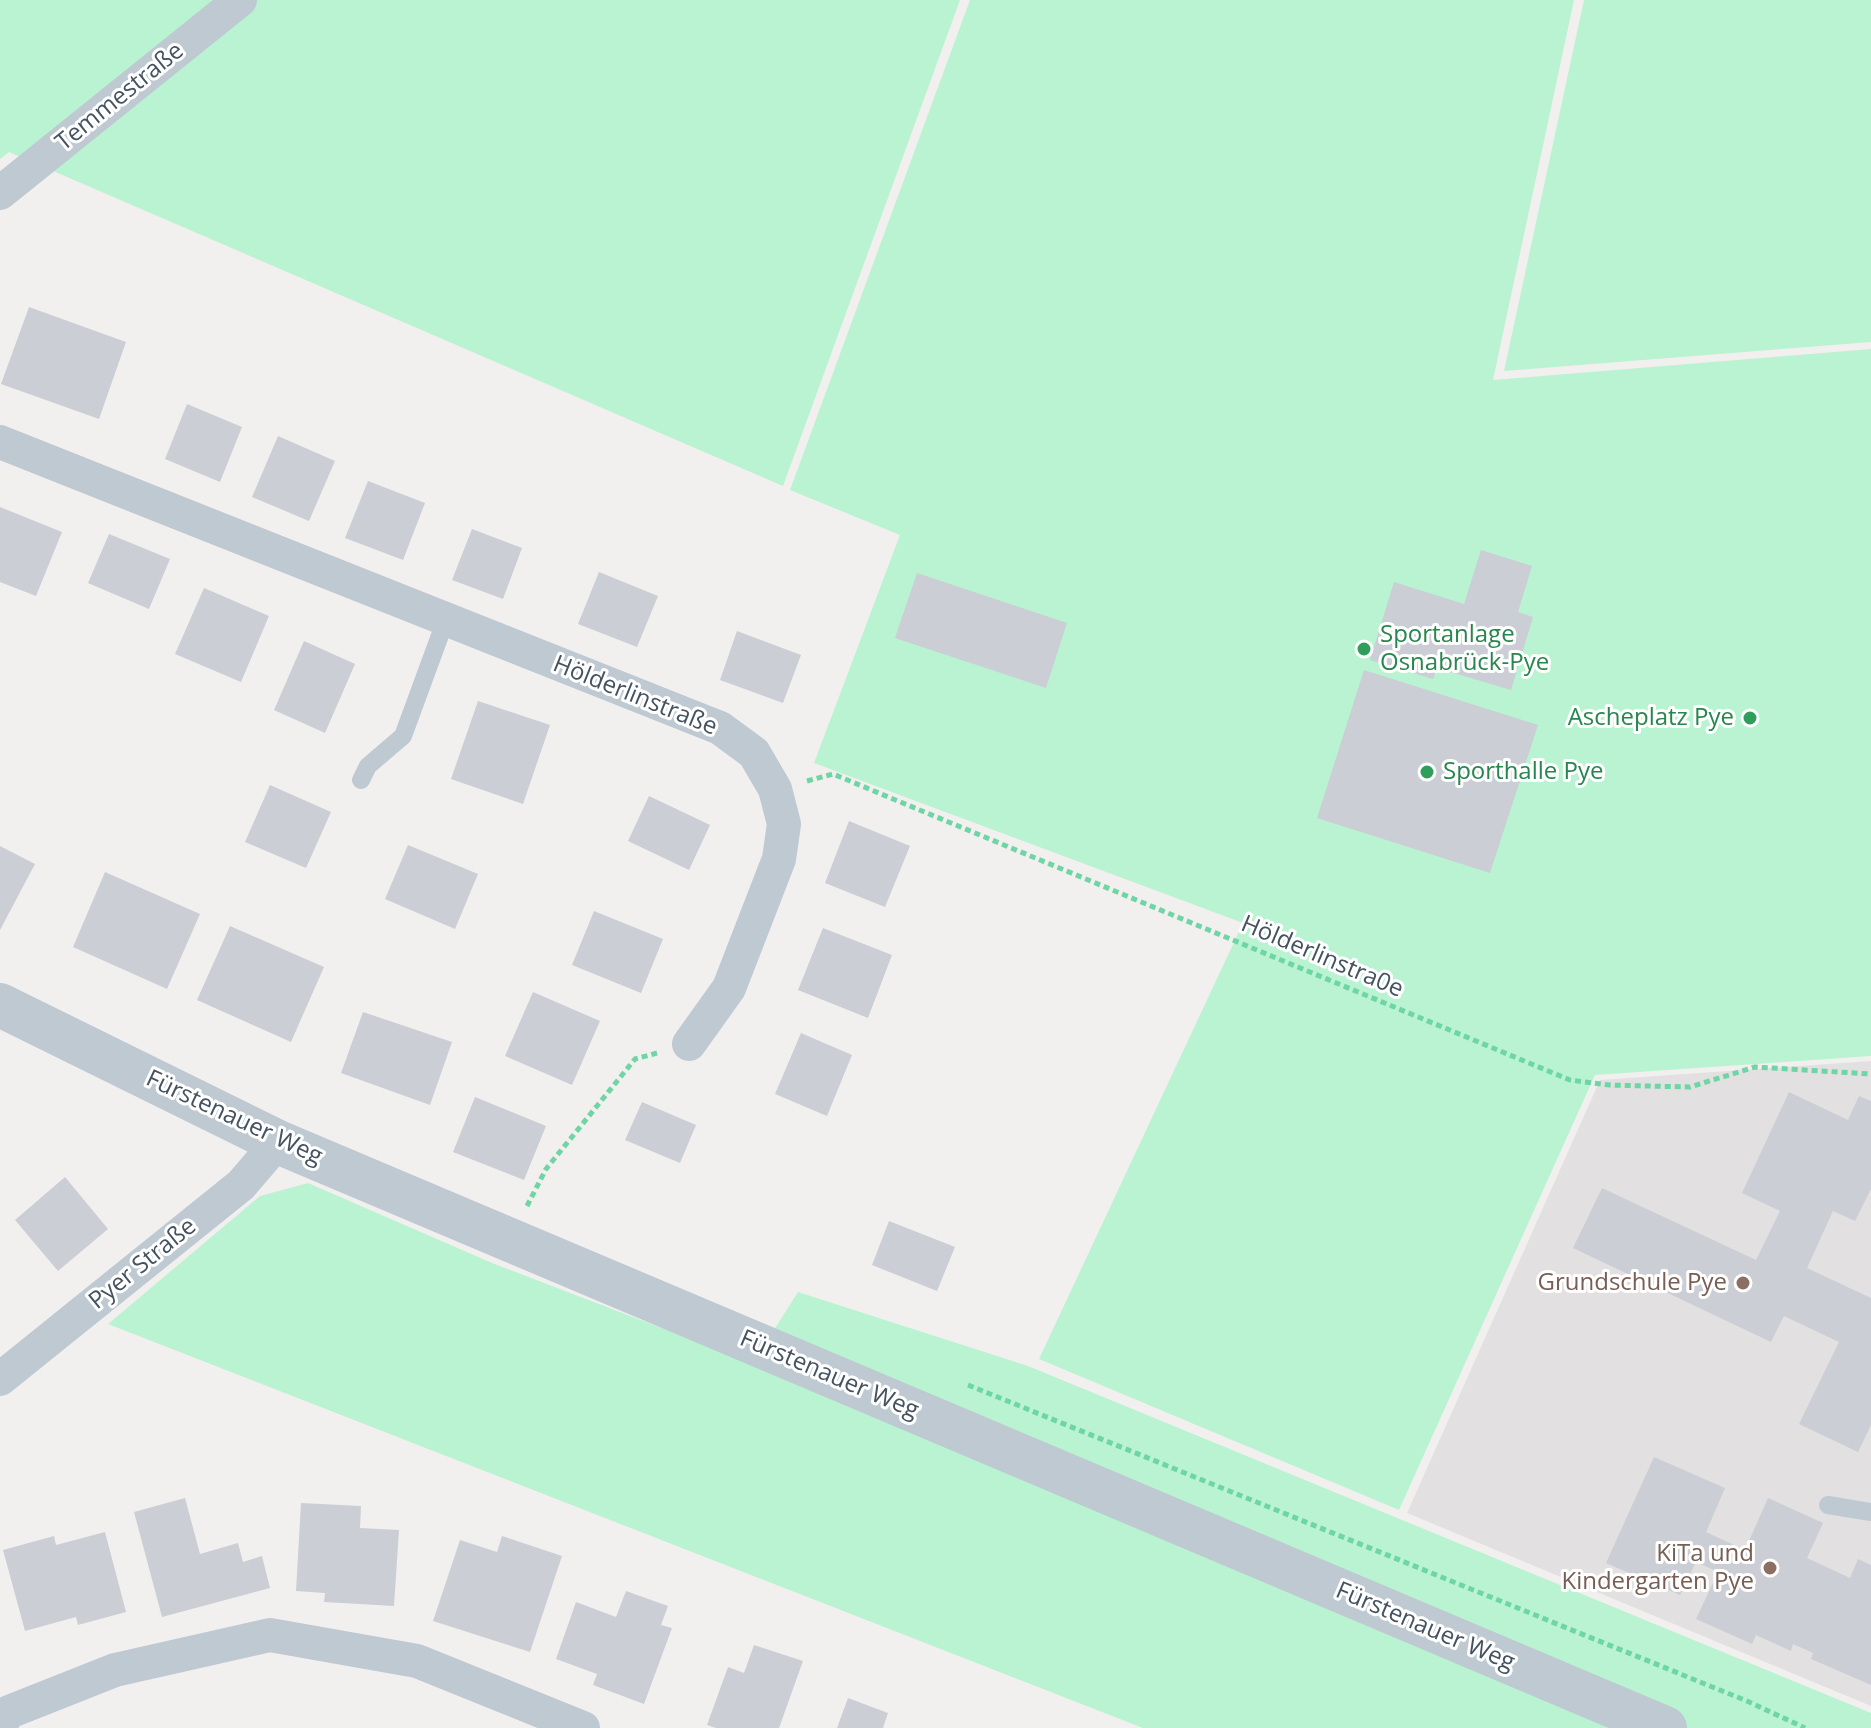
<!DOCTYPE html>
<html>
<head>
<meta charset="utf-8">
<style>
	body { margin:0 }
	canvas { display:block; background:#f2efef }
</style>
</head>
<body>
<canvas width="1871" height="1728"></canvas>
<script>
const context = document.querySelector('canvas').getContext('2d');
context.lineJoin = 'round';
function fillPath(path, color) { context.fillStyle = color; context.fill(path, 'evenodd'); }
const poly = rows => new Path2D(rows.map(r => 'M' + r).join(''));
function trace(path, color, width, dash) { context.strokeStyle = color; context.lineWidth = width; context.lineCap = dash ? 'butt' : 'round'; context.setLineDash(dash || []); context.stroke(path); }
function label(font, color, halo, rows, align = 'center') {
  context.font = font + ' "Open Sans",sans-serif'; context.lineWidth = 6; context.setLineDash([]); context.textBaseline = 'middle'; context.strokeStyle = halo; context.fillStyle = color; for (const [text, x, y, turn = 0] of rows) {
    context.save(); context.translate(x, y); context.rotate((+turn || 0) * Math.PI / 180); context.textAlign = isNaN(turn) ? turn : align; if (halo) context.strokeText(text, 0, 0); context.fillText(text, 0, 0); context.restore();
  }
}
const education = poly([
	[1871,1061,1871,1706,1407,1513,1600,1080]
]);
const green = poly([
	[0,0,960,0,783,486,9,152,0,159],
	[970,0,1574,0,1493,380,1871,349,1871,1056,1595,1075,1399,1510,1039,1359,1243,923,814,763,900,535,790,490],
	[1584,0,1871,0,1871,342,1504,371],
	[308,1183,492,1263,753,1363,798,1292,1028,1366,1871,1713,1871,1728,1143,1728,108,1324,260,1196]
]);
const building = poly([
	[29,307,126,342,99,419,1,384],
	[187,404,242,427,220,482,165,459],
	[278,436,335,461,309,521,252,497],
	[368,481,425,503,403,560,345,538],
	[0,507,62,532,36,596,0,582],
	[472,529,522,548,503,599,452,580],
	[109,534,170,559,149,609,88,583],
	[1481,550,1532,566,1518,612,1533,617,1511,690,1437,668,1433,679,1370,660,1394,582,1464,604],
	[599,572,658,596,637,647,578,624],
	[917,573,1067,623,1046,688,895,638],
	[204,588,269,616,241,682,175,654],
	[737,631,801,655,783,703,720,680],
	[304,641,355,664,325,733,274,710],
	[1364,670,1538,725,1490,873,1317,818],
	[478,701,550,725,523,804,451,779],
	[270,785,331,812,306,868,245,842],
	[649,796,710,825,689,870,628,841],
	[849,821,910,846,885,907,825,883],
	[408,845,478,874,455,929,385,899],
	[0,846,35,864,0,930],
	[105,872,200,914,167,989,73,947],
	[594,911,663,939,641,993,572,965],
	[230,926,324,967,291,1042,197,1000],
	[823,928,892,955,868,1018,798,990],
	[533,992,600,1021,572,1085,505,1056],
	[363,1012,452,1042,430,1105,341,1073],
	[801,1033,852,1055,827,1116,775,1094],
	[1789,1092,1848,1120,1859,1096,1871,1101,1871,1189,1855,1221,1833,1211,1807,1268,1871,1298,1871,1425,1858,1452,1799,1424,1839,1342,1784,1316,1771,1342,1573,1248,1602,1188,1756,1260,1780,1211,1742,1193],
	[475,1097,546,1126,524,1180,453,1152],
	[642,1102,696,1125,680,1163,625,1140],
	[65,1177,108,1229,58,1271,15,1220],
	[889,1221,955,1247,937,1291,872,1265],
	[1654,1457,1725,1488,1706,1532,1745,1550,1768,1498,1823,1523,1807,1558,1850,1578,1858,1559,1871,1565,1871,1685,1811,1659,1813,1653,1793,1644,1791,1651,1756,1635,1752,1644,1696,1619,1718,1572,1696,1562,1680,1595,1606,1563],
	[185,1498,200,1554,238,1543,243,1562,262,1556,270,1588,162,1617,134,1512],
	[301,1503,361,1506,360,1528,399,1530,394,1606,324,1602,325,1593,296,1591],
	[105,1532,126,1612,78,1625,76,1617,25,1631,3,1550,54,1536,56,1545],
	[502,1536,562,1556,530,1652,433,1621,460,1540,497,1552],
	[626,1591,668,1606,661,1625,672,1628,644,1704,593,1685,597,1674,556,1659,576,1602,616,1617],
	[754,1645,803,1661,779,1728,716,1728,707,1725,728,1667,744,1673],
	[848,1698,888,1713,883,1728,837,1728]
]);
const path = poly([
	[807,781,833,774,1570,1080,1609,1085,1690,1087,1755,1067,1871,1074],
	[527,1206,546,1169,635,1059,657,1053],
	[968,1385,1747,1701,1805,1728]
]);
const service = poly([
	[361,780,368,766,403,736,446,619],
	[1828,1505,1871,1512]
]);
const minor = poly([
	[0,193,240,0],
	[0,442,720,728,754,753,775,789,784,824,779,859,729,988,689,1044],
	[0,1379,241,1185,278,1142],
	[0,1724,9,1712,115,1670,270,1635,417,1661,583,1728]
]);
const tertiary = poly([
	[0,1005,278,1142,1665,1728]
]);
const markers = [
	[1364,649,8,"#2e9e5b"],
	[1750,718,8,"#2e9e5b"],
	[1427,772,8,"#2e9e5b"],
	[1743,1283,8,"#8d6e63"],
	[1770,1568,8,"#8d6e63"]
];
const streetNames = [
	["Temmestraße",120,97,-39],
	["Hölderlinstraße",635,696,22],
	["Hölderlinstra0e",1322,957,23],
	["Fürstenauer Weg",234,1118,25],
	["Pyer Straße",143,1264,-39],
	["Fürstenauer Weg",829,1375,23],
	["Fürstenauer Weg",1425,1627,23]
];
const leisureNames = [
	["Sportanlage",1380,635],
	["Osnabrück-Pye",1380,663],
	["Ascheplatz Pye",1734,718,"right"],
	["Sporthalle Pye",1443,772]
];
const educationNames = [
	["Grundschule Pye",1727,1283],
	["KiTa und",1754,1554],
	["Kindergarten Pye",1754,1582]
];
fillPath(education, '#e3e0e1');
fillPath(green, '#baf3d1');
fillPath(building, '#cbced4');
trace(path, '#6ed5a4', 5, [6, 4]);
trace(service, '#bec9d2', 18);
trace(minor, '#bec9d2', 34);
trace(tertiary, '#bec9d2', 44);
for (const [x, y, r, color] of markers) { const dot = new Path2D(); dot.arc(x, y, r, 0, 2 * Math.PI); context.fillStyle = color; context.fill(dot); trace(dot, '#fff', 3); }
label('24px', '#45525f', '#fff', streetNames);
label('24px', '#27864d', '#fff', leisureNames, 'left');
label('24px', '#785e54', '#fff', educationNames, 'right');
</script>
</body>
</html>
